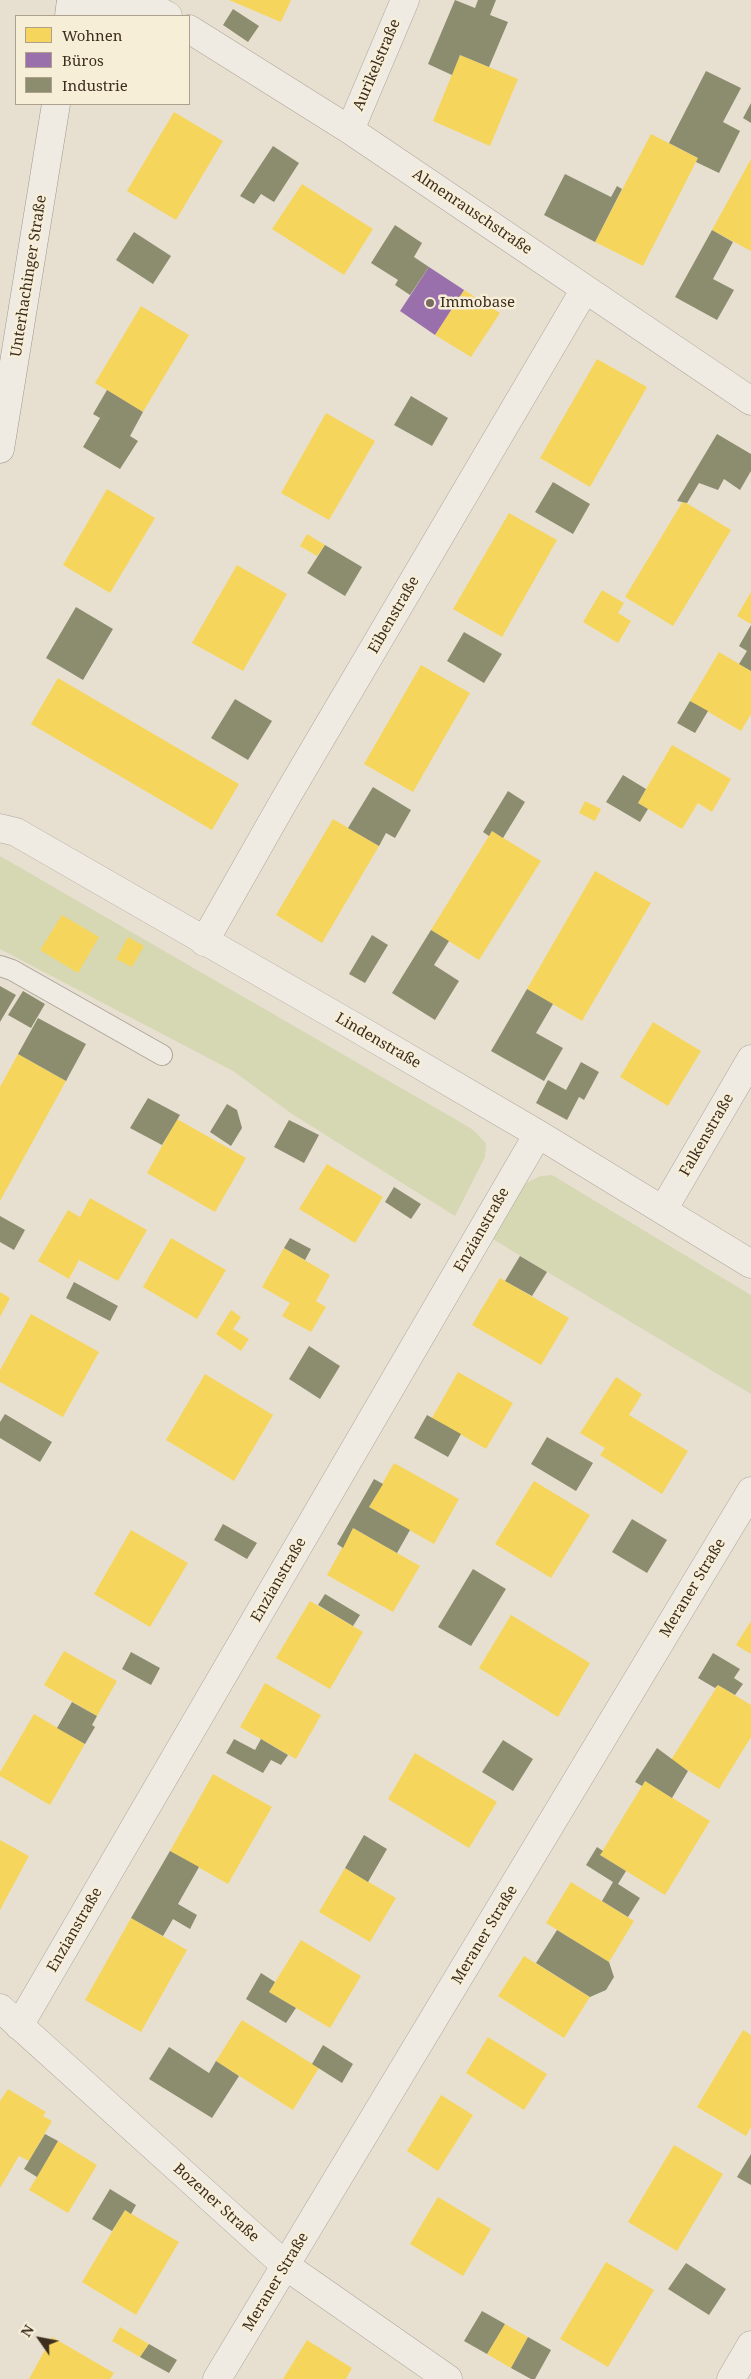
<!DOCTYPE html>
<html>
<head>
<meta charset="utf-8">
<style>
	body { margin:0 }
	#map { position:relative; width:751px; height:2379px; overflow:hidden; background:#e7e0d1; font-family:"Noto Serif",serif }
	canvas { display:block }
	.legend { position:absolute; left:15px; top:15px; width:175px; height:90px; box-sizing:border-box; background:#f7eed8; border:1px solid #ada18e; margin:0; padding:6px 9px; list-style:none; font-size:15px; color:#3d2e20 }
	.legend li { display:flex; align-items:center; gap:10px; height:25px }
	.legend b { width:25px; border:1px solid #ada18e }
	.north { position:absolute; left:15px; top:2314px; width:50px; height:50px; -webkit-text-stroke:4px #f7eed8; paint-order:stroke; rotate:303deg; font-size:14px; font-weight:700; line-height:20px; text-align:center; color:#3d2e20 }
	.north::after { content:''; display:block; margin:auto; width:18px; height:22px; background:#3d2e20; clip-path:polygon(50% 0,100% 100%,50% 72%,0 100%) }
</style>
</head>
<body>
<div id="map">
<canvas width="751" height="2379"></canvas>
<ul class="legend">
<li><b style="height:14px;background:#f6d55c"></b>Wohnen</li>
<li><b style="height:14px;background:#9970ab"></b>Büros</li>
<li><b style="height:14px;background:#8c8c6e"></b>Industrie</li>
</ul>
<div class="north">N</div>
</div>
<script>
const context = document.querySelector('canvas').getContext('2d');
context.lineJoin = 'round';
function fillPath(path, color) { context.fillStyle = color; context.fill(path, 'evenodd'); }
const poly = rows => new Path2D(rows.map(r => 'M' + r).join(''));
function trace(path, color, width, dash) { context.strokeStyle = color; context.lineWidth = width; context.lineCap = dash ? 'butt' : 'round'; context.setLineDash(dash || []); context.stroke(path); }
function label(font, color, halo, rows, align = 'center') {
  context.font = font + ' "Noto Serif",serif'; context.lineWidth = 5; context.setLineDash([]); context.textBaseline = 'middle'; context.strokeStyle = halo; context.fillStyle = color; for (const [text, x, y, turn = 0] of rows) {
    context.save(); context.translate(x, y); context.rotate((+turn || 0) * Math.PI / 180); context.textAlign = isNaN(turn) ? turn : align; if (halo) context.strokeText(text, 0, 0); context.fillText(text, 0, 0); context.restore();
  }
}
const green = poly([
	[0,856,472,1129,486,1143,485,1157,455,1216,292,1114,233,1071,0,949],
	[552,1175,751,1295,751,1394,491,1238,521,1185,541,1176]
]);
const homes = poly([
	[229,0,291,0,281,22],
	[460,55,518,79,490,146,433,121],
	[174,112,223,141,176,220,127,191],
	[651,134,698,158,643,266,595,242],
	[751,159,751,251,712,230],
	[302,184,373,229,344,275,272,229],
	[464,290,500,313,471,357,435,335],
	[141,306,189,335,143,412,95,383],
	[597,359,647,387,590,487,540,458],
	[326,413,375,441,329,520,281,493],
	[107,489,155,518,110,593,63,565],
	[683,501,731,530,673,626,625,597],
	[509,513,557,540,502,637,453,609],
	[307,534,325,545,317,556,300,546],
	[237,565,287,594,243,671,192,643],
	[602,590,624,603,618,613,631,621,618,643,583,622],
	[751,592,751,624,737,616],
	[719,652,751,671,751,714,741,731,690,701],
	[421,665,470,693,413,792,364,764],
	[58,678,239,784,212,830,31,724],
	[672,745,731,779,712,812,698,803,682,829,638,803],
	[585,801,601,809,595,821,579,813],
	[333,819,379,846,322,943,276,915],
	[492,831,541,861,479,960,431,930],
	[595,871,651,903,582,1021,527,989],
	[62,915,99,937,78,973,40,950],
	[128,937,144,946,132,967,116,959],
	[653,1022,701,1051,668,1106,620,1077],
	[18,1054,66,1081,0,1201,0,1087],
	[177,1119,246,1158,215,1212,147,1173],
	[327,1164,383,1197,355,1243,299,1209],
	[90,1198,147,1230,118,1281,79,1260,69,1279,38,1261,68,1210,80,1217],
	[171,1238,226,1270,197,1319,143,1287],
	[284,1248,330,1275,316,1301,326,1307,311,1332,282,1316,290,1303,262,1287],
	[500,1278,569,1318,541,1365,472,1325],
	[0,1292,10,1298,0,1317],
	[231,1310,241,1317,233,1329,249,1339,241,1351,216,1334],
	[31,1314,99,1352,63,1417,0,1382,0,1370],
	[458,1372,513,1403,486,1449,432,1418],
	[205,1374,273,1415,234,1481,166,1440],
	[616,1377,642,1394,629,1415,688,1451,662,1494,600,1455,605,1448,580,1433],
	[394,1463,459,1499,434,1544,369,1507],
	[534,1481,590,1515,551,1578,495,1544],
	[353,1528,420,1566,393,1612,327,1575],
	[131,1530,188,1563,150,1627,94,1594],
	[310,1601,363,1632,330,1689,276,1658],
	[511,1615,590,1663,558,1717,479,1668],
	[751,1621,751,1654,736,1645],
	[64,1651,117,1681,97,1716,44,1685],
	[265,1683,321,1715,296,1759,240,1727],
	[718,1685,751,1705,751,1737,719,1789,671,1760],
	[34,1714,85,1744,50,1805,0,1776,0,1772],
	[415,1753,497,1802,469,1848,388,1799],
	[213,1774,272,1807,228,1884,170,1851],
	[645,1781,710,1821,665,1895,600,1855],
	[0,1840,29,1856,0,1910],
	[345,1868,396,1898,370,1942,319,1912],
	[571,1882,634,1921,609,1962,546,1923],
	[131,1918,187,1950,141,2032,85,2000],
	[301,1940,361,1976,330,2028,269,1992],
	[524,1956,590,1997,564,2038,498,1996],
	[242,2020,319,2068,293,2110,216,2061],
	[743,2030,751,2035,751,2127,746,2136,697,2107],
	[488,2037,547,2074,524,2110,466,2073],
	[8,2089,46,2112,43,2116,52,2121,29,2161,19,2156,0,2188,0,2101],
	[441,2095,473,2115,438,2171,407,2151],
	[58,2141,97,2165,68,2213,29,2190],
	[674,2145,723,2174,677,2251,628,2222],
	[438,2197,491,2229,463,2276,410,2244],
	[125,2210,179,2242,136,2315,82,2282],
	[606,2262,654,2290,608,2367,560,2339],
	[505,2324,528,2337,511,2368,487,2354],
	[120,2327,149,2344,140,2357,112,2341],
	[52,2337,114,2373,110,2379,29,2379],
	[307,2340,352,2368,346,2379,283,2379]
]);
const offices = poly([
	[429,267,464,290,435,335,400,311]
]);
const industry = poly([
	[455,0,475,8,478,0,496,0,490,15,508,22,489,67,460,55,452,75,428,64],
	[233,9,259,26,248,42,223,25],
	[706,71,741,88,723,122,740,131,719,173,696,162,698,158,669,143],
	[751,103,751,123,743,118],
	[273,146,299,163,274,202,261,194,254,204,240,196],
	[565,174,611,197,617,186,622,189,595,242,544,215],
	[395,225,422,243,414,257,429,267,410,295,395,285,398,280,371,263],
	[712,230,733,242,713,279,734,290,717,320,675,297],
	[134,232,171,256,153,284,116,260],
	[107,390,143,412,130,436,138,441,120,469,83,447,100,418,93,414],
	[411,396,448,418,432,446,394,425],
	[717,434,751,454,751,471,740,490,724,479,718,490,699,483,687,503,677,501],
	[553,482,590,504,573,534,535,512],
	[325,545,362,567,345,596,307,573],
	[76,607,113,629,83,680,46,658],
	[751,625,751,671,739,664,747,651,739,646],
	[464,632,502,654,484,683,447,661],
	[235,699,272,721,248,760,211,738],
	[690,701,708,711,695,733,677,723],
	[623,775,646,789,638,803,648,809,640,822,606,802],
	[373,787,411,810,395,838,386,833,379,846,348,828],
	[508,791,525,802,503,838,492,831,489,836,483,832],
	[431,930,449,941,434,965,459,981,435,1020,392,993],
	[372,935,388,945,365,983,349,974],
	[0,986,16,995,0,1022],
	[527,989,553,1004,536,1033,563,1048,544,1081,491,1051],
	[23,991,45,1004,31,1028,8,1015],
	[38,1018,86,1044,66,1081,18,1054],
	[581,1062,599,1072,584,1100,579,1097,567,1120,536,1103,548,1080,566,1090],
	[148,1098,180,1115,162,1145,130,1128],
	[227,1104,237,1110,242,1128,231,1146,210,1132],
	[289,1120,319,1135,304,1163,274,1147],
	[394,1187,421,1204,411,1219,385,1202],
	[0,1216,25,1230,14,1250,0,1242],
	[290,1238,311,1249,305,1260,284,1248],
	[520,1256,547,1272,532,1296,505,1281],
	[74,1282,118,1306,110,1321,66,1298],
	[309,1346,340,1366,320,1399,289,1379],
	[5,1414,52,1442,40,1462,0,1438,0,1422],
	[427,1415,461,1434,448,1457,414,1438],
	[547,1437,593,1463,576,1491,531,1464],
	[374,1479,383,1484,369,1507,410,1530,397,1553,353,1528,343,1548,337,1544],
	[632,1519,667,1540,647,1573,612,1552],
	[223,1524,257,1543,247,1559,214,1540],
	[473,1569,506,1589,471,1646,438,1627],
	[325,1594,360,1615,353,1626,318,1605],
	[131,1652,160,1668,151,1685,122,1669],
	[713,1653,740,1669,734,1678,743,1684,735,1695,718,1685,715,1688,698,1678],
	[72,1702,97,1716,92,1725,95,1727,85,1744,57,1728],
	[234,1739,255,1750,261,1739,288,1755,281,1765,271,1760,263,1773,226,1753],
	[503,1740,533,1759,513,1791,482,1772],
	[657,1748,688,1771,672,1798,645,1781,642,1786,635,1782],
	[364,1835,387,1849,368,1882,345,1868],
	[597,1847,603,1851,600,1855,626,1871,618,1884,640,1898,628,1917,602,1901,613,1882,586,1865],
	[170,1851,199,1867,178,1904,197,1915,190,1929,173,1919,163,1936,131,1918],
	[557,1930,609,1962,614,1977,606,1990,590,1997,536,1963],
	[261,1973,275,1982,269,1992,296,2008,286,2023,246,1999],
	[323,2045,353,2064,342,2083,312,2064],
	[169,2047,209,2073,216,2061,239,2076,212,2118,149,2079],
	[45,2134,58,2141,37,2177,24,2169],
	[751,2154,751,2185,737,2177],
	[110,2189,136,2205,131,2214,125,2210,112,2231,92,2219],
	[686,2263,726,2289,709,2315,668,2289],
	[482,2311,505,2324,487,2354,464,2341],
	[528,2337,551,2350,535,2379,531,2379,511,2368],
	[149,2344,177,2360,169,2373,140,2357]
]);
const lane = poly([
	[0,966,12,970,162,1055]
]);
const street = poly([
	[71,1,161,12,168,16],
	[189,29,350,130,751,401],
	[350,130,405,0],
	[0,828,16,832,355,1027,538,1134,751,1264],
	[204,942,284,801,585,289],
	[663,1210,751,1059],
	[0,2008,286,2266,448,2379],
	[19,2026,538,1134],
	[217,2379,751,1491],
	[731,2379,751,2345]
]);
const secondary = poly([
	[69,16,71,0],
	[0,449,56,104]
]);
const markers = [
	[430,303,5,"#786c5e"]
];
const streetNames = [
	["Aurikelstraße",377,65,-67],
	["Almenrauschstraße",472,212,34],
	["Unterhachinger Straße",29,276,-81],
	["Eibenstraße",394,615,-60],
	["Lindenstraße",378,1041,30],
	["Falkenstraße",707,1135,-60],
	["Enzianstraße",482,1230,-60],
	["Enzianstraße",279,1580,-60],
	["Meraner Straße",693,1588,-59],
	["Enzianstraße",75,1930,-60],
	["Meraner Straße",485,1935,-59],
	["Bozener Straße",216,2203,42],
	["Meraner Straße",276,2282,-59]
];
const poiNames = [
	["Immobase",440,303]
];
fillPath(green, '#d6d7b3');
fillPath(homes, '#f6d55c');
fillPath(offices, '#9970ab');
fillPath(industry, '#8c8c6e');
trace(lane, '#ada599', 22);
trace(street, '#ada599', 29);
trace(secondary, '#9c958a', 29);
trace(lane, '#efebe3', 20);
trace(street, '#efebe3', 28);
trace(secondary, '#efebe3', 28);
for (const [x, y, r, color] of markers) { const dot = new Path2D(); dot.arc(x, y, r, 0, 2 * Math.PI); context.fillStyle = color; context.fill(dot); trace(dot, '#f7eed8', 2); }
label('15px', '#3d2e20', '#f7eed8', streetNames);
label('15px', '#3d2e20', '#f7eed8', poiNames, 'left');
</script>
</body>
</html>
